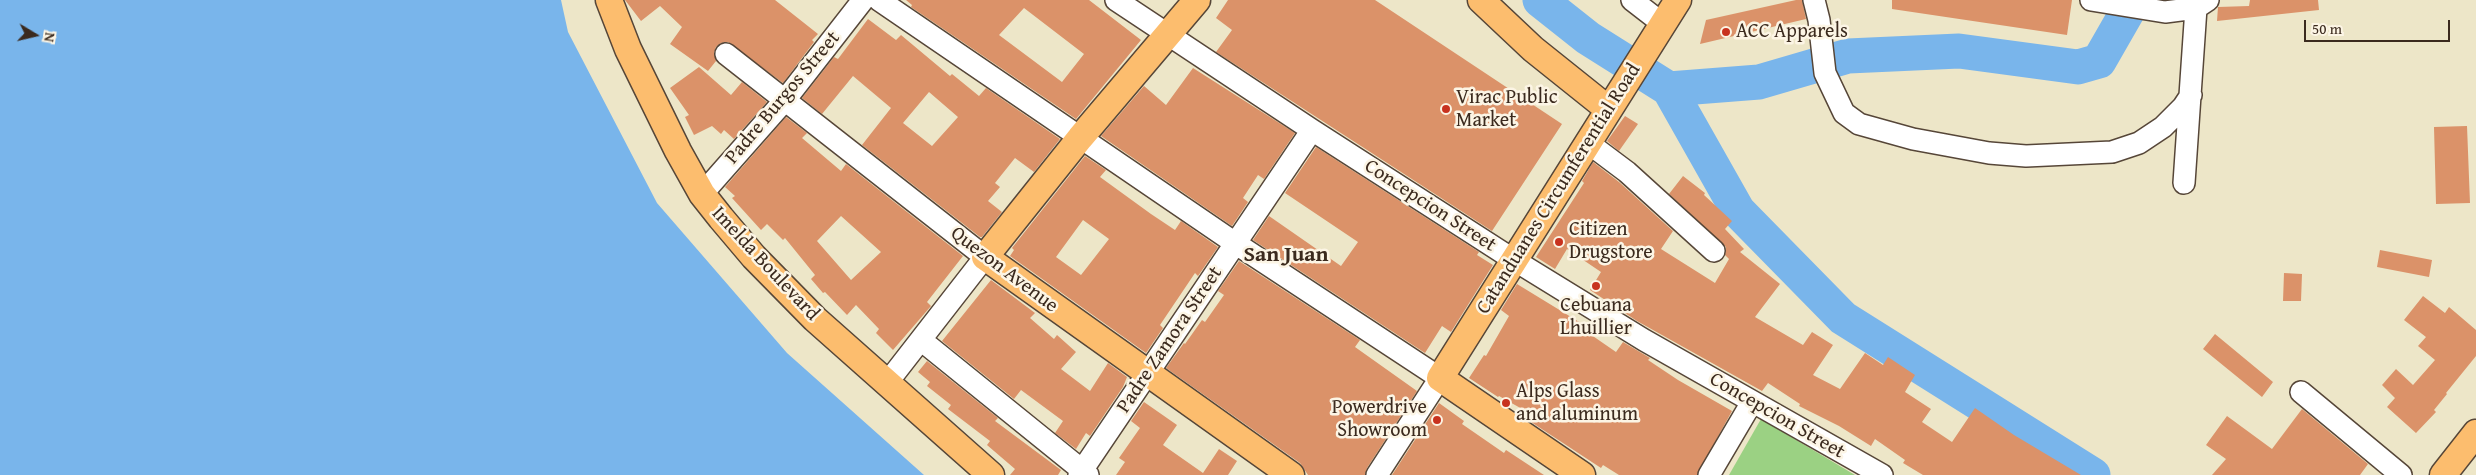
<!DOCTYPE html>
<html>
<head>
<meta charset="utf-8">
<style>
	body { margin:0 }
	#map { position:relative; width:2476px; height:475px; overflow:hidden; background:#ede6c8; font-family:"Gentium Book Plus",serif }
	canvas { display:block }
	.north { position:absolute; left:10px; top:10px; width:50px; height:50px; -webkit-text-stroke:4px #fcf5e5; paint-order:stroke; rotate:99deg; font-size:14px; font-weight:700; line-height:20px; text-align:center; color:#3b2a1e }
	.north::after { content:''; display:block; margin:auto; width:18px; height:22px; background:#3b2a1e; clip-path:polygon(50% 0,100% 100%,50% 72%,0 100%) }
	.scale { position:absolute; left:2304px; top:20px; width:146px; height:22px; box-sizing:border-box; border:2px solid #3b2a1e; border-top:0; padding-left:6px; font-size:15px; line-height:18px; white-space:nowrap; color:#3b2a1e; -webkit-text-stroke:4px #fcf5e5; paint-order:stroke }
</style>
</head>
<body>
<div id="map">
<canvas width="2476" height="475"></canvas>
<div class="north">N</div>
<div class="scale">50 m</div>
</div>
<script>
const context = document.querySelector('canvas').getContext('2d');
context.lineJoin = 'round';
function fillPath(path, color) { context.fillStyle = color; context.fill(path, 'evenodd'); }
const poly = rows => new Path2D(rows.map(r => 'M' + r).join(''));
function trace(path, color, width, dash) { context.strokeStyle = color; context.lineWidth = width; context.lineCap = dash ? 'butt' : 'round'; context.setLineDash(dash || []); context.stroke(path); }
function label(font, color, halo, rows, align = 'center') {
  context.font = font + ' "Gentium Book Plus",serif'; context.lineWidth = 5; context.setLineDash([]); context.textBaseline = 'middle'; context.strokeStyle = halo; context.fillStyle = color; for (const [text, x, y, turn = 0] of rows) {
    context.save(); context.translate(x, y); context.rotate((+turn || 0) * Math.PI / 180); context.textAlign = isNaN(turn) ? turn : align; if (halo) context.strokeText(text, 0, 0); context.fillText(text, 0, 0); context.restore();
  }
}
const green = poly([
	[1761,419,1855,475,1729,475]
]);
const water = poly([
	[0,0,561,0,568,32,657,203,787,353,924,475,0,475]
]);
const river = poly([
	[1540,0,1588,38,1669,89,1759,82,1848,56,1959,51,2078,67,2099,61,2134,0],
	[1669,89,1738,211,1843,318,2093,475]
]);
const building = poly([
	[625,0,775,0,818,34,812,40,814,42,783,83,728,42,721,43,716,47,714,53,716,61,708,71,670,44,682,27,660,6,641,21],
	[906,0,1089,0,1141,40,1076,119,911,7,912,5],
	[1024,8,1084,54,1062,82,999,35],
	[1228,0,1375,0,1562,124,1492,231,1216,52,1232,30,1216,18],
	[1796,0,1802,0,1806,19,1700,44,1706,20],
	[1892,0,2072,0,2067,35,1892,9],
	[2250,0,2318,0,2319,10,2217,21,2218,7,2249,6],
	[868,19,896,40,901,35,950,76,952,74,979,96,986,88,1060,139,1034,172,1015,158,995,183,1000,187,988,201,1002,212,982,237,980,237,862,145,891,108,853,76,822,114,802,98,834,57,838,59],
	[929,92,958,117,932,146,903,123],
	[699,67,731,95,742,82,767,102,734,139,724,130,721,134,712,126,694,135,685,117,689,115,670,88],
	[1193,68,1295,133,1264,179,1258,175,1243,198,1248,202,1232,226,1101,136,1144,86,1166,105],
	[1625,116,1638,124,1619,151,1607,141],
	[786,117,807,133,802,138,841,171,846,164,963,256,927,302,931,306,893,350,876,333,879,329,856,305,847,315,825,292,823,293,811,279,815,275,785,238,783,240,767,224,761,230,732,198,735,196,725,187],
	[841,216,881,252,851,280,817,241],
	[2467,126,2470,203,2436,204,2434,127],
	[1316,147,1479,252,1477,255,1493,265,1451,332,1442,326,1425,353,1253,240,1269,216,1341,266,1358,242,1285,193],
	[1085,156,1106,170,1100,177,1151,214,1175,230,1181,221,1218,247,1198,276,1195,273,1160,325,1163,328,1146,353,1010,256,1014,250,1012,248],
	[1083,220,1109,239,1081,275,1056,257],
	[1593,162,1619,182,1673,231,1661,249,1715,283,1729,259,1725,255,1726,247,1669,194,1683,176,1705,193,1704,195,1732,221,1725,229,1744,249,1740,252,1780,284,1755,317,1803,345,1812,332,1833,345,1813,375,1840,389,1865,353,1883,365,1888,357,1915,375,1905,392,1931,409,1922,422,1952,442,1975,408,2014,435,2081,475,1923,475,1903,463,1905,460,1875,439,1871,446,1839,426,1799,406,1800,404,1768,383,1762,391,1637,321,1590,290,1601,272,1567,249,1555,269,1536,257,1584,183,1582,181],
	[2380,250,2432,260,2429,277,2377,267],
	[1239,261,1360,340,1355,347,1417,391,1367,468,1365,475,1308,475,1300,463,1166,368,1184,343,1185,344,1202,320,1205,322,1224,295,1218,291],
	[2284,273,2302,274,2301,301,2283,301],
	[991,280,1035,313,1030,318,1054,339,1057,335,1076,352,1061,369,1090,391,1108,363,1127,377,1123,387,1090,436,1086,433,1076,449,1055,433,1063,421,1021,390,1014,399,942,341],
	[1517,284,1589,328,1587,332,1616,352,1623,342,1650,358,1648,360,1678,380,1732,411,1697,475,1619,475,1603,465,1601,468,1528,420,1531,414,1499,396,1498,397,1469,378,1484,355,1486,356,1509,316,1501,310],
	[2423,296,2445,313,2449,307,2476,330,2476,356,2446,393,2447,394,2434,410,2436,412,2416,433,2387,407,2395,398,2382,385,2396,369,2413,385,2435,360,2418,346,2426,337,2404,320],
	[2215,334,2273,382,2262,397,2203,349],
	[927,361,998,418,995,421,1061,470,1058,475,1010,475,1015,469,987,445,990,441,948,409,951,405,927,386,930,382,918,372],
	[1144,402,1177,425,1163,445,1203,473,1219,449,1237,461,1228,475,1116,475,1125,462,1119,458,1140,428,1131,421],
	[1439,403,1464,421,1462,424,1504,453,1506,450,1544,475,1392,475],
	[2302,409,2368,464,2360,475,2212,475,2226,459,2206,445,2227,416,2272,449]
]);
const minor = poly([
	[879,0,1235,243,1440,378,1377,475],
	[1116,0,1312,130,1514,260,1644,340,1882,475],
	[1632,0,1663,24],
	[1814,0,1819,20,1825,73,1844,113,1859,124,1913,139,1989,153,2026,156,2112,152,2139,143,2163,127,2183,107,2191,95],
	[2091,0,2165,12,2196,8,2208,0],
	[726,54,985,257,887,383],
	[1587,142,1627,172,1714,251],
	[2184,183,2196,8],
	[702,194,785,100,863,0],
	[921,340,1088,475],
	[2301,392,2401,475],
	[1079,475,1312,130],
	[1709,475,1752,402]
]);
const major = poly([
	[609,0,628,49,678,151,702,194,721,218,754,257,815,319,991,475],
	[1197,0,1080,138,985,257,1291,475],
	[1481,0,1533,49,1608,109],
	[1582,475,1440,378,1678,0],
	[2443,475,2476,433]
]);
const markers = [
	[1726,32,5,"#c8321e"],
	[1446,109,5,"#c8321e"],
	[1559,242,5,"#c8321e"],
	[1596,286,5,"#c8321e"],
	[1506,403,5,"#c8321e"],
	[1437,420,5,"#c8321e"]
];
const poiNames = [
	["ACC Apparels",1736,32],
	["Virac Public",1456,98],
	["Market",1456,121],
	["Citizen",1569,230],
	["Drugstore",1569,253],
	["Cebuana",1596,306,"center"],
	["Lhuillier",1596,329,"center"],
	["Alps Glass",1516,392],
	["and aluminum",1516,415],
	["Powerdrive",1427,408,"right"],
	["Showroom",1427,431,"right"]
];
const streetNames = [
	["Padre Burgos Street",783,98,-50],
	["Catanduanes Circumferential Road",1559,189,-58],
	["Concepcion Street",1430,206,33],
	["Imelda Boulevard",765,264,47],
	["Quezon Avenue",1004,270,37],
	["Padre Zamora Street",1170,340,-56],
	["Concepcion Street",1777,416,30]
];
const quarterNames = [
	["San Juan",1286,255]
];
fillPath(green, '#9bd183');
fillPath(water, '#79b5eb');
trace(river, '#79b5eb', 35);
fillPath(building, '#db9269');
trace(minor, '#564638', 24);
trace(major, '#564638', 29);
trace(minor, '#fff', 21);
trace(major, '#fcbd6e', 26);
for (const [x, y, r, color] of markers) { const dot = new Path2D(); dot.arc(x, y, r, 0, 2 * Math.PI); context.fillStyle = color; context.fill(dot); trace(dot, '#fcf5e5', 2); }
label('20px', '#3b2a1e', '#fcf5e5', poiNames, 'left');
label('20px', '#3b2a1e', '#fcf5e5', streetNames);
label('bold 22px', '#3b2a1e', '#fcf5e5', quarterNames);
</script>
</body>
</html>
